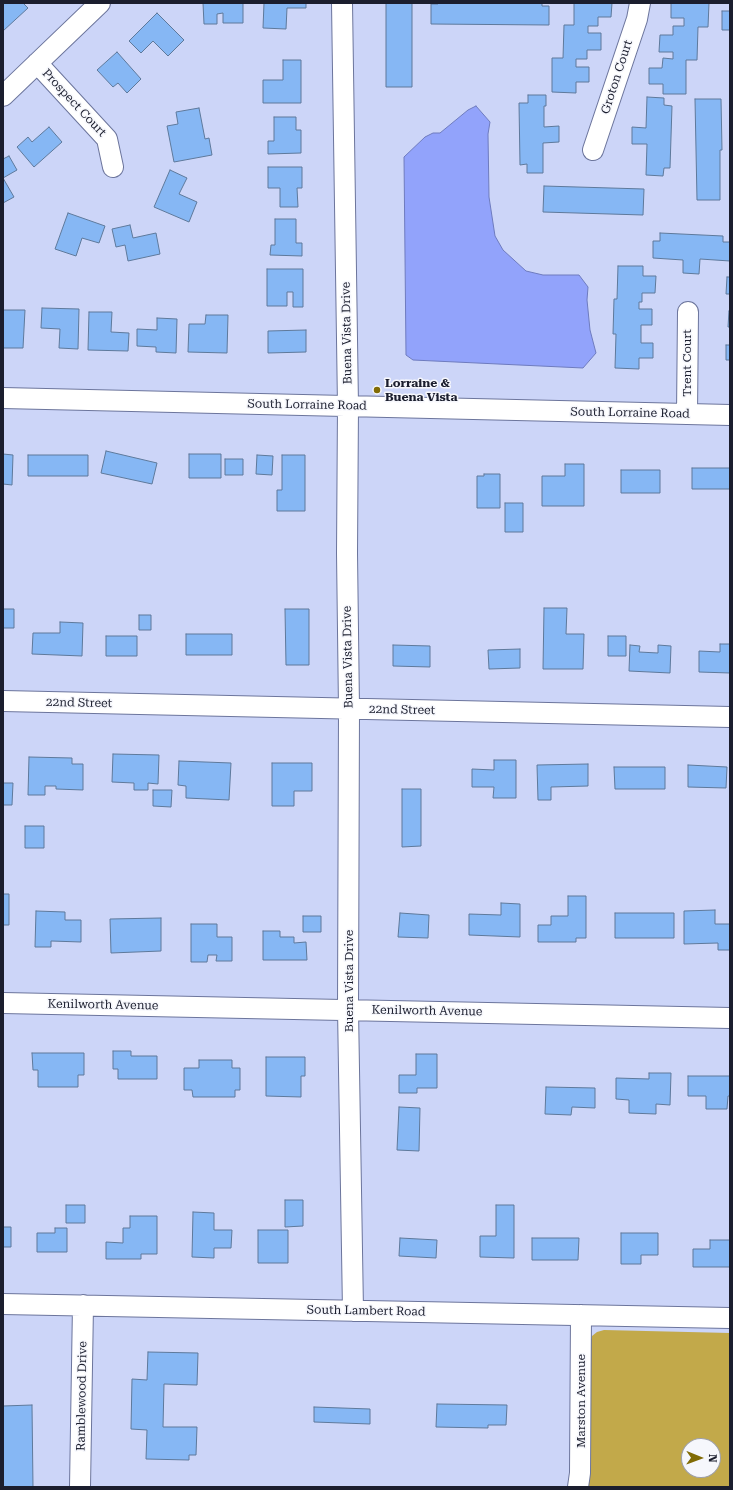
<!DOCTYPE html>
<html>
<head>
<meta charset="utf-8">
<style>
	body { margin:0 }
	#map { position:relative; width:733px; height:1490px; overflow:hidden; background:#ccd5f8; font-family:"Roboto Serif",serif }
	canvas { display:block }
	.frame { position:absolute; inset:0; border:4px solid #1b1e2e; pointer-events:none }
	.north { position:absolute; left:681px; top:1438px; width:40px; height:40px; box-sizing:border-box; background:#f6f7fc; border:1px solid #9ea0aa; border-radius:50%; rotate:91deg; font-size:11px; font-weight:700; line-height:16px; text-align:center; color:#1b1e2e }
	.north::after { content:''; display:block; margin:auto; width:14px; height:18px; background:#816b05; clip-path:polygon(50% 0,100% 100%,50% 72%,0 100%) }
</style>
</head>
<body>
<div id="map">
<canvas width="733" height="1490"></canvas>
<div class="frame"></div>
<div class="north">N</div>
</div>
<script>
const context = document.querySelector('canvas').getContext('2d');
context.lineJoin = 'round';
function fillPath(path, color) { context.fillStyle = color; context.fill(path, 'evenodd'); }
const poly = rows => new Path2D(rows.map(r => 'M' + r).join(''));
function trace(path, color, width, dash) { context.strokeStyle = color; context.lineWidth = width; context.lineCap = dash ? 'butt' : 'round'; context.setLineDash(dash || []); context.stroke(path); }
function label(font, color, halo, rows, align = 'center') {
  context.font = font + ' "Roboto Serif",serif'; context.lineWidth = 3; context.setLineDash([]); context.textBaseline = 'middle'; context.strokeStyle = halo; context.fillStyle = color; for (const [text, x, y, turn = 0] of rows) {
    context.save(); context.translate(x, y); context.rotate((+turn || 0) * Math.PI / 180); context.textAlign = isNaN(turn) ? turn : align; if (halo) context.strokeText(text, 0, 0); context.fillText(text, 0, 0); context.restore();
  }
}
const green = poly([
	[604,1330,730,1333,730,1487,589,1487,589,1346,592,1336,597,1332],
	[689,1446,713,1446,713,1470,689,1470]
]);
const water = poly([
	[476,106,490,122,488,134,489,197,495,236,503,250,526,271,543,275,579,275,588,287,587,300,590,330,596,353,583,368,413,360,406,355,404,157,425,137,433,133,440,133,468,110,476,106]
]);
const building = poly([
	[3,3,23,3,28,8,3,31,3,3],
	[203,3,243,3,243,23,223,23,223,13,217,14,217,24,204,24,203,3],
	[264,3,306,3,306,8,287,8,286,29,263,28,264,3],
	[386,3,412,3,412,87,386,87,386,3],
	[438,3,542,3,542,6,549,6,549,25,431,24,431,4,438,4,438,3],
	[574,3,612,3,611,17,598,17,598,26,588,26,588,33,601,33,601,50,587,50,587,59,576,59,576,67,589,67,589,82,576,82,576,93,552,92,552,58,563,58,564,25,574,25,574,3],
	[671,3,709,3,708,27,698,27,697,60,686,60,686,94,663,94,663,84,649,84,649,68,662,68,663,58,673,59,673,52,659,52,660,35,673,35,673,26,684,26,684,18,671,18,671,3],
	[722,11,730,11,730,30,722,30,722,11],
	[157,13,184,40,168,56,153,41,141,53,129,41,157,13],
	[117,52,141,79,127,93,118,83,113,87,97,70,117,52],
	[283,60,301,60,301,103,263,103,263,80,283,80,283,60],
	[528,95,546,95,546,106,544,106,544,127,559,126,559,142,543,143,543,173,527,173,527,164,520,165,519,103,528,103,528,95],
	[647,97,664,98,664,105,672,106,670,168,664,168,663,176,646,175,647,144,632,144,632,127,646,128,647,97],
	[695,99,721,99,722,150,720,150,720,200,697,200,695,99],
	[199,108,205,139,209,138,212,155,174,162,167,126,178,124,176,112,199,108],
	[274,117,296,117,296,130,301,130,301,153,268,154,268,141,274,141,274,117],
	[49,127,62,142,34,167,17,147,28,137,32,142,49,127],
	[9,156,17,170,3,178,14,197,3,203,3,159,9,156],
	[268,167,302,167,302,188,297,188,298,207,280,207,280,188,268,188,268,167],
	[170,170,187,178,179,194,197,202,189,222,154,207,170,170],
	[544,186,644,189,643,215,543,212,544,186],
	[68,213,105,226,99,243,82,238,76,256,55,249,68,213],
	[275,219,296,219,296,243,302,243,302,256,270,255,271,245,275,245,275,219],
	[130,225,133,238,156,233,160,254,128,261,125,245,116,247,112,229,130,225],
	[660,233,723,236,723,242,730,242,730,261,700,259,699,274,683,273,683,260,653,258,653,241,660,241,660,233],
	[618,266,643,266,643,276,656,276,655,293,642,293,642,302,639,302,639,309,652,309,652,325,641,325,641,343,653,343,653,358,639,358,639,369,615,368,616,334,613,334,614,299,617,299,618,266],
	[267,269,303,269,303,307,293,307,293,292,287,292,287,306,267,306,267,269],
	[727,277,730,277,730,294,726,294,727,277],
	[42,308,79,309,78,349,59,348,60,329,41,328,42,308],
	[3,310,25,310,23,348,3,348,3,310],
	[729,311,730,311,730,327,728,327,729,311],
	[89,312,112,312,111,332,129,333,128,351,88,350,89,312],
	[206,315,228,315,227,353,188,352,189,324,205,324,206,315],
	[157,318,177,319,176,353,156,352,156,347,137,346,137,329,157,330,157,318],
	[306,330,306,352,268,353,268,331,306,330],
	[726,345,730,345,730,360,726,360,726,345],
	[106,451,157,463,152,484,101,473,106,451],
	[3,454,13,455,12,485,3,484,3,454],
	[189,454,221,454,221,478,189,478,189,454],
	[28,455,88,455,88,476,28,476,28,455],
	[257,455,273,456,272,475,256,474,257,455],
	[282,455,305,455,305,511,277,511,277,490,282,490,282,455],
	[225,459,243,459,243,475,225,475,225,459],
	[565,464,584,464,584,506,542,506,542,476,565,476,565,464],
	[692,468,730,468,730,489,692,489,692,468],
	[621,470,660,470,660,493,621,493,621,470],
	[484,474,500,474,500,508,477,508,477,476,484,476,484,474],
	[505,503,523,503,523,532,505,532,505,503],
	[544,608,567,608,566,634,584,634,583,669,543,669,544,608],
	[3,609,14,609,14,628,3,628,3,609],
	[285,609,309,609,309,665,286,665,285,609],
	[139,615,151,615,151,630,139,630,139,615],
	[60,622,83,623,82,656,32,654,33,633,60,633,60,622],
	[186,634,232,634,232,655,186,655,186,634],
	[106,636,137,636,137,656,106,656,106,636],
	[608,636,626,636,626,656,608,656,608,636],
	[720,644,730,644,730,673,699,672,699,651,720,652,720,644],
	[393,645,430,646,430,667,393,666,393,645],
	[630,645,640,646,639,652,658,653,658,645,671,646,670,673,629,671,630,645],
	[520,649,520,668,489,669,488,650,520,649],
	[113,754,159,755,158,784,148,783,148,790,134,790,134,783,112,782,113,754],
	[29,757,72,758,72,764,83,764,83,790,56,789,56,786,45,786,45,795,28,795,29,757],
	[494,760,516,760,516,798,493,798,494,787,472,787,472,769,494,770,494,760],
	[179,761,231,763,229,800,186,798,186,786,178,785,179,761],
	[272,763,312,763,312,791,294,791,294,806,272,806,272,763],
	[588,764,588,786,551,787,551,800,538,800,537,765,588,764],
	[688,765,727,767,726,788,688,787,688,765],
	[614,767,665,767,665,789,615,789,614,767],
	[3,783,13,783,12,805,3,805,3,783],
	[402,789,421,789,421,846,402,847,402,789],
	[153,790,172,790,171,807,153,806,153,790],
	[25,826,44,826,44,848,25,848,25,826],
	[3,894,9,894,9,925,3,925,3,894],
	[568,896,586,896,586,938,576,938,576,942,538,942,538,925,551,925,551,916,568,916,568,896],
	[501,903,520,904,520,937,469,935,469,914,501,915,501,903],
	[715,910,715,924,730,924,730,950,718,950,718,943,684,944,684,911,715,910],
	[36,911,65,912,65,920,81,920,81,942,51,941,51,947,35,947,36,911],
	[400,913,429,915,428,938,398,937,400,913],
	[615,913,674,913,674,938,615,938,615,913],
	[303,916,321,916,321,932,303,932,303,916],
	[161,918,161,951,111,953,110,919,161,918],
	[191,924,217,924,217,937,232,937,232,961,216,961,217,955,208,955,207,962,191,962,191,924],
	[263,931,280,931,280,937,294,937,294,943,306,942,307,960,263,960,263,931],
	[113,1051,131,1051,131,1056,157,1056,157,1079,118,1079,118,1069,113,1069,113,1051],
	[32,1053,84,1053,84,1075,78,1075,78,1087,38,1087,38,1070,33,1070,32,1053],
	[416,1054,437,1054,437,1088,417,1088,417,1093,399,1093,399,1075,416,1075,416,1054],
	[266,1057,305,1057,305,1076,301,1076,301,1097,266,1096,266,1057],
	[199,1060,232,1060,232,1068,240,1068,240,1090,235,1090,235,1097,193,1097,192,1090,184,1090,184,1068,199,1068,199,1060],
	[649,1073,671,1073,670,1105,656,1104,656,1114,629,1113,629,1100,616,1099,616,1078,649,1079,649,1073],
	[688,1076,730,1076,730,1096,728,1096,727,1109,706,1109,706,1096,688,1096,688,1076],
	[546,1087,595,1088,595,1108,572,1107,571,1115,545,1114,546,1087],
	[399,1107,420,1108,419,1151,397,1150,399,1107],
	[285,1200,303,1200,303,1226,285,1227,285,1200],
	[66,1205,85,1205,85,1223,66,1223,66,1205],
	[496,1205,514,1205,514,1258,480,1257,480,1236,496,1236,496,1205],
	[193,1212,214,1213,214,1230,232,1230,231,1248,214,1248,214,1258,192,1257,193,1212],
	[130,1216,157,1216,157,1254,141,1254,141,1259,106,1259,106,1242,123,1243,123,1228,130,1228,130,1216],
	[3,1227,11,1227,11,1247,3,1247,3,1227],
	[55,1228,67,1228,67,1252,37,1252,37,1233,55,1233,55,1228],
	[258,1230,288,1230,288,1263,258,1263,258,1230],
	[621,1233,658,1233,658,1255,641,1255,641,1264,621,1264,621,1233],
	[400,1238,437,1240,436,1258,399,1256,400,1238],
	[532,1238,579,1238,578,1260,532,1260,532,1238],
	[710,1240,730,1240,730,1267,693,1267,693,1249,710,1249,710,1240],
	[148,1352,198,1353,197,1385,164,1384,163,1427,197,1427,196,1455,189,1455,189,1460,146,1459,147,1430,131,1429,132,1379,147,1380,148,1352],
	[437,1404,507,1405,506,1425,488,1425,488,1428,436,1427,437,1404],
	[32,1405,33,1487,3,1487,3,1406,32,1405],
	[314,1407,370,1409,370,1424,314,1422,314,1407]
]);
const minor = poly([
	[342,3,348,406,347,553,349,709,348,1009,353,1311],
	[37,63,107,139,113,167],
	[3,96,100,3],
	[593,150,637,19,640,3],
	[3,398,730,415],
	[687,414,688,312],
	[3,701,730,717],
	[3,1003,730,1018],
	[3,1304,730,1318],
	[80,1487,83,1305],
	[578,1487,580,1473,581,1315]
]);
const markers = [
	[377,390,4,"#816b05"]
];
const streetNames = [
	["Groton Court",617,77,-72],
	["Prospect Court",74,103,47],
	["Buena Vista Drive",347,333,-91],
	["Trent Court",687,363,-90],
	["South Lorraine Road",307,405,1],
	["South Lorraine Road",630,413,1],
	["Buena Vista Drive",348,657,-91],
	["22nd Street",79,703,1],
	["22nd Street",402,710,1],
	["Buena Vista Drive",349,981,-90],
	["Kenilworth Avenue",103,1005,1],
	["Kenilworth Avenue",427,1011,1],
	["South Lambert Road",366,1311,1],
	["Ramblewood Drive",82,1396,-89],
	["Marston Avenue",581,1401,-90]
];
const poiNames = [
	["Lorraine &",385,383],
	["Buena Vista",385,397]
];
fillPath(green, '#c2a94a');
fillPath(water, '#92a3fb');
trace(water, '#6e7bbe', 1);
fillPath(building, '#86b7f4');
trace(building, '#5e799b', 1);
trace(minor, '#6c759c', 22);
trace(minor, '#fff', 20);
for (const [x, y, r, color] of markers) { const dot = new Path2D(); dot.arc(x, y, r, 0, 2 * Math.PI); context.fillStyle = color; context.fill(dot); trace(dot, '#f6f7fc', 1.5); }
label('12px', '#1b1e2e', '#f6f7fc', streetNames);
label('bold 12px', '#1b1e2e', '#f6f7fc', poiNames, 'left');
</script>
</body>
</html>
